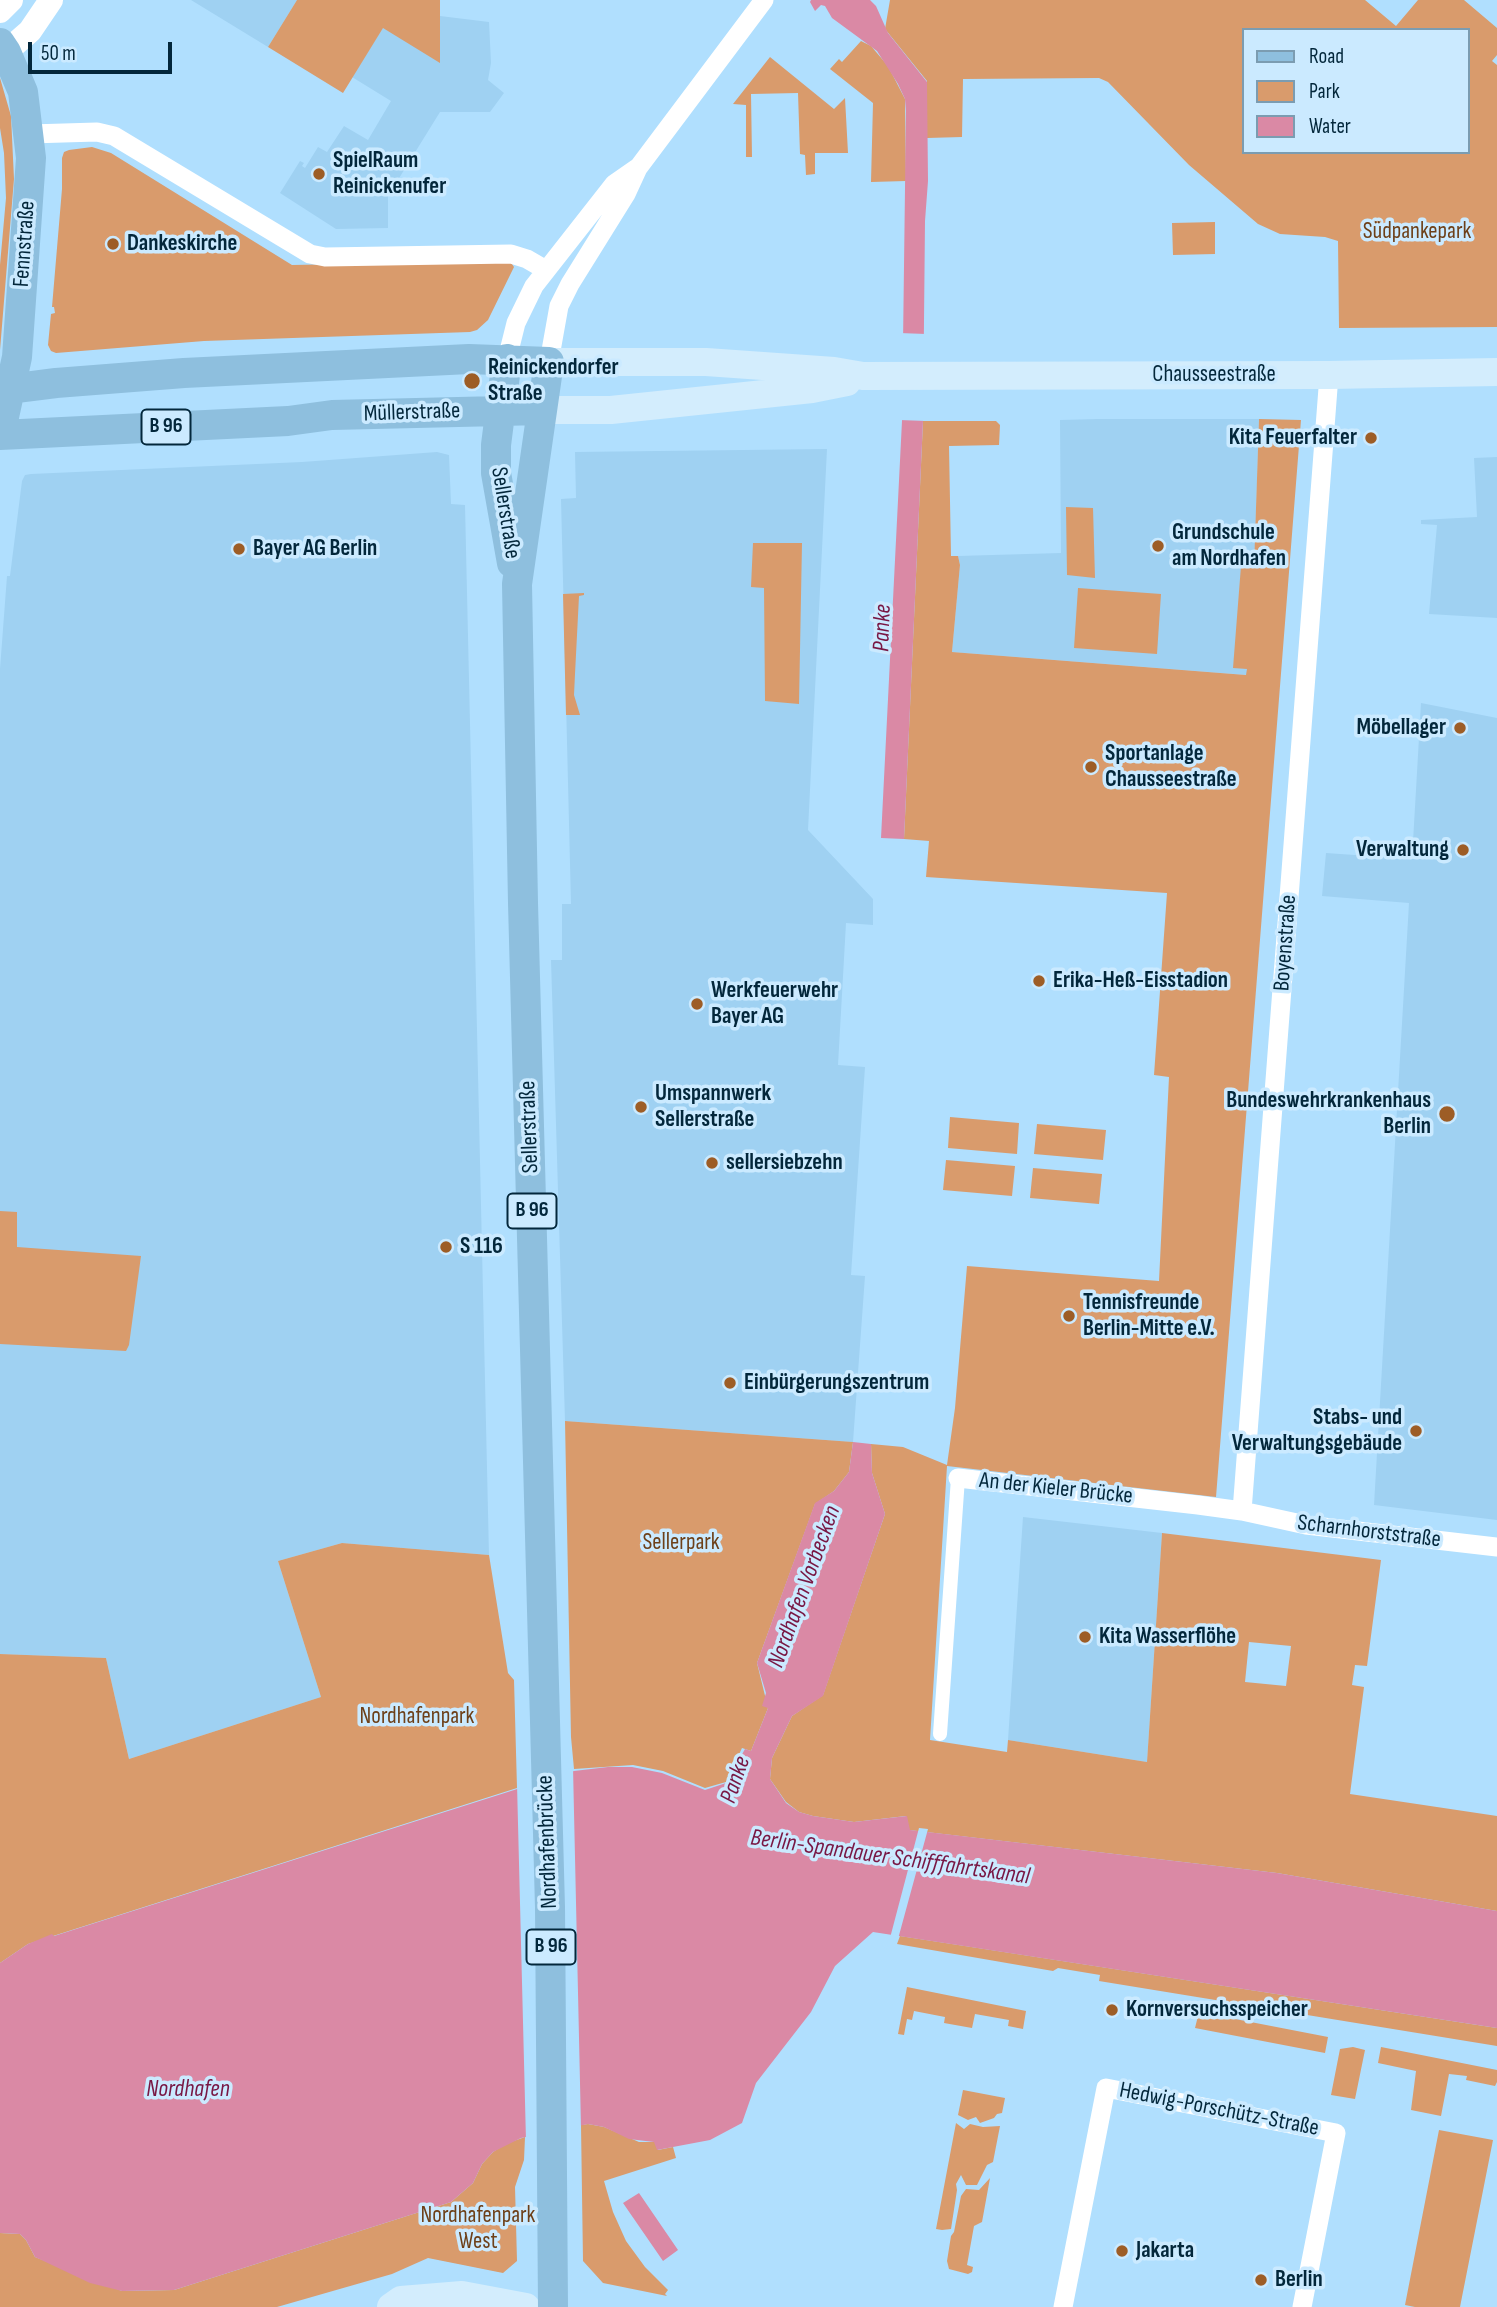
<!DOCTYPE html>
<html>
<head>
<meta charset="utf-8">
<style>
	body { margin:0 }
	#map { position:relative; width:1497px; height:2307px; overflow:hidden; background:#b0dffe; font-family:"Sofia Sans Condensed",sans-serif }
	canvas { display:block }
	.legend { position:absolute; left:1242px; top:28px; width:228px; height:126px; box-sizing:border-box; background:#cbeaff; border:2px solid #7b9cb1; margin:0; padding:9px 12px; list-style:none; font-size:21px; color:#03273b }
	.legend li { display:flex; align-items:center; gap:14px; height:35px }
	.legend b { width:35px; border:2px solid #7b9cb1 }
	.scale { position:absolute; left:28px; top:42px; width:144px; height:32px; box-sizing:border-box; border:4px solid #03273b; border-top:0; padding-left:9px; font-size:21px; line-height:24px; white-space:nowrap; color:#03273b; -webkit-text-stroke:5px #cbeaff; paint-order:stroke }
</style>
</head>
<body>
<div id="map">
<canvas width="1497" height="2307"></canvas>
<ul class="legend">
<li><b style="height:9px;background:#8ebfde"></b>Road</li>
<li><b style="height:19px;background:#d99b6c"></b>Park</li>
<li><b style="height:19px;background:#da89a5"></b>Water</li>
</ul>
<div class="scale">50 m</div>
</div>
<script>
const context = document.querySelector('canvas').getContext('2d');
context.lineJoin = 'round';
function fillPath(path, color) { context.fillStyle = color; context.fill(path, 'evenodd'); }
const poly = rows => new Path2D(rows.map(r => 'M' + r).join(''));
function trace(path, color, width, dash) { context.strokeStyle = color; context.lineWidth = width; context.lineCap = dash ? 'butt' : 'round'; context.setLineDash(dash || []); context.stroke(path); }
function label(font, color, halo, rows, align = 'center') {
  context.font = font + ' "Sofia Sans Condensed",sans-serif'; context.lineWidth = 7; context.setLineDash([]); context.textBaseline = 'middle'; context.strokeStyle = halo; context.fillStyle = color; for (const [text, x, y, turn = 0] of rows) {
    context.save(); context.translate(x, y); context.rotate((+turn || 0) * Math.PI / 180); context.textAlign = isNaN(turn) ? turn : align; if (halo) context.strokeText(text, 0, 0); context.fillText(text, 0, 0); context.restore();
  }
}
const built = poly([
	[191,0,297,0,268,47],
	[440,16,489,22,491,63,488,80,504,93,490,112,440,112,388,196,388,228,336,229,280,193,300,161,304,163,302,166,305,168,318,147,327,152,344,126,368,140,391,101,352,77,383,27,440,62],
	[1098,419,1259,419,1252,634,1247,675,952,652,960,565,958,556,1061,553,1060,420],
	[827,449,808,830,873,899,873,925,846,923,838,1065,865,1067,851,1275,865,1276,853,1442,565,1421,551,960,562,960,562,904,571,904,561,499,576,498,575,452],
	[437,452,449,455,451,504,465,505,489,1555,342,1543,278,1561,321,1697,129,1759,106,1658,0,1654,0,669,7,576,10,576,22,481,25,475,31,474,302,462],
	[1497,457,1497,618,1429,614,1437,525,1421,524,1421,520,1477,517,1474,458],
	[1421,703,1497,718,1497,1520,1374,1505,1409,903,1322,896,1326,853,1412,859],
	[1023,1517,1162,1533,1147,1762,1008,1740]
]);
const green = poly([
	[297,0,440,0,440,63,383,28,343,93,268,47],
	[890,0,1365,0,1396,26,1418,0,1464,0,1497,28,1497,55,1492,61,1497,65,1497,327,1339,328,1338,241,1325,237,1280,234,1258,224,1189,165,1108,82,1099,78,963,79,962,137,927,138,927,81,885,29],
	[1243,30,1467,30,1467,152,1243,152],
	[861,41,871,46,888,66,905,99,906,181,871,182,873,103,830,69,839,59,842,62],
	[770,57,834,109,845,98,848,153,815,153,815,174,806,175,805,155,800,154,798,93,751,94,752,157,746,157,746,105,733,104],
	[0,78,11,116,14,179,0,350,0,265,6,198,4,153,0,128],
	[92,147,111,153,292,265,510,261,514,267,488,320,477,330,470,332,204,341,56,353,51,351,48,345,51,314,55,313,54,307,52,307,62,189,62,158,64,152,69,150],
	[1215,222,1215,254,1173,255,1172,223],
	[1259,419,1301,420,1216,1497,947,1466,930,1740,1007,1752,1008,1740,1147,1762,1162,1533,1381,1560,1367,1666,1355,1665,1352,1685,1364,1687,1350,1794,1497,1816,1497,1911,1277,1873,909,1830,906,1816,854,1822,813,1816,799,1812,786,1802,770,1779,772,1758,792,1716,823,1695,885,1514,872,1473,871,1444,903,1447,947,1465,955,1408,967,1266,1159,1281,1169,1077,1154,1075,1167,893,926,877,929,841,904,839,923,421,996,421,1000,425,999,445,949,446,951,556,958,556,960,565,952,652,1246,675,1247,669,1233,668,1241,566,1254,567],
	[1249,1642,1291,1646,1286,1686,1245,1682],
	[1066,507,1093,508,1095,578,1067,575],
	[753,543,802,543,799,704,765,701,764,588,751,587],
	[1078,588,1161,594,1157,654,1074,648],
	[584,593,584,595,579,596,575,674,574,695,580,715,566,715,563,594],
	[950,1117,1019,1123,1017,1154,948,1148],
	[1037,1124,1106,1130,1103,1160,1034,1154],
	[946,1160,1015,1166,1012,1196,943,1190],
	[1033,1168,1102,1174,1099,1204,1030,1198],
	[0,1211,17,1212,17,1247,141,1256,129,1345,126,1351,0,1344],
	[565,1421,853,1442,849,1472,834,1491,815,1504,757,1663,768,1708,751,1751,742,1748,726,1782,705,1788,663,1771,633,1765,574,1769,571,1737],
	[342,1543,489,1555,508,1673,514,1680,517,1788,28,1944,0,1963,0,1654,106,1658,129,1759,321,1697,278,1561],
	[900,1936,1497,2028,1497,2046,1099,1981,1100,1975,1058,1968,1053,1971,897,1944],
	[907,1987,1026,2011,1023,2029,1008,2026,1009,2020,975,2014,972,2028,944,2023,945,2017,914,2011,912,2020,907,2019,904,2035,898,2034],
	[1199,2012,1328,2037,1325,2053,1195,2028],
	[1353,2047,1365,2050,1355,2099,1331,2095,1340,2049],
	[1381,2047,1497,2070,1497,2082,1495,2086,1466,2080,1467,2076,1449,2074,1441,2116,1411,2110,1416,2071,1378,2063],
	[963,2090,1005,2098,1002,2113,997,2114,994,2118,980,2123,976,2117,968,2120,958,2115],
	[956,2123,964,2129,970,2124,983,2127,1000,2126,993,2162,987,2165,977,2185,966,2185,961,2175,956,2184,957,2190,951,2229,942,2230,936,2229],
	[588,2124,604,2127,639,2142,655,2142,658,2150,673,2147,676,2158,604,2181,613,2212,626,2241,645,2267,668,2290,665,2294,667,2296,603,2283,583,2261,581,2125],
	[1439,2130,1493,2140,1460,2307,1415,2307,1405,2305],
	[525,2137,524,2160,515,2187,517,2261,503,2273,428,2258,392,2274,277,2307,0,2307,0,2233,20,2234,26,2240,35,2257,122,2291,174,2290,451,2202,473,2183,482,2164,493,2152,505,2144],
	[990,2178,982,2222,974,2226,967,2265,973,2267,972,2272,968,2274,949,2269,947,2261,951,2236,954,2232,961,2196,966,2189,979,2190]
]);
const water = poly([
	[811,0,870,0,876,6,888,33,927,82,928,181,925,221,923,421,904,839,881,838,902,421,906,111,905,99,898,84,877,51,832,18,825,6,821,5,815,11,810,2],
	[853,1442,871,1444,872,1473,885,1514,823,1696,792,1716,772,1758,770,1779,786,1803,799,1812,813,1816,854,1822,907,1816,910,1830,1277,1873,1497,1911,1497,2028,873,1932,835,1966,811,2012,756,2083,742,2123,710,2140,657,2150,654,2142,629,2139,604,2127,588,2124,521,2138,493,2152,482,2164,473,2183,451,2202,174,2290,122,2291,90,2283,35,2257,26,2240,20,2234,0,2233,0,1963,28,1944,52,1934,54,1936,574,1771,608,1767,632,1767,662,1773,705,1790,726,1783,745,1749,751,1751,768,1708,762,1706,766,1693,757,1663,815,1503,834,1491,849,1472],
	[639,2193,678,2250,663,2261,623,2203]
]);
const pier = poly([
	[899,333,926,334,926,421,899,420],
	[573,1767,581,2128,526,2141,517,1784],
	[919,1828,928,1829,898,1939,890,1938]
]);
const pedestrian = poly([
	[940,1734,958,1478]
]);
const minor = poly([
	[30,134,97,132,114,136,310,254,325,257,511,254,527,259,546,270],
	[507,359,516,323,534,286,614,184,637,168],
	[549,362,559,306,570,284,626,194,638,168,764,0],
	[958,1478,1198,1505,1242,1511,1306,1525,1497,1547],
	[1242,1511,1329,375],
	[1063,2307,1106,2088,1336,2133,1302,2307]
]);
const tertiary = poly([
	[0,11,11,0],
	[6,52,30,31,51,0]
]);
const secondary = poly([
	[549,362,706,362,834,371,863,376,1329,375,1497,372],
	[542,410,611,410,812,389,847,382],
	[391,2307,401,2300,462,2295,526,2307]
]);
const primary = poly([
	[0,43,6,52,23,92,31,158,17,357,0,435],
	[507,359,496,445,496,473,512,563],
	[0,390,56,383,184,373,469,359,549,362,517,584,523,903,550,1907,553,2307],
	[0,435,288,421,332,415,542,410]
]);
const markers = [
	[319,174,7,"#9d5d26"],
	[113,244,7,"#9d5d26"],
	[472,381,9,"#9d5d26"],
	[1371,438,7,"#9d5d26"],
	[1158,546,7,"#9d5d26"],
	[239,549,7,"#9d5d26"],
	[1460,728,7,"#9d5d26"],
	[1091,767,7,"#9d5d26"],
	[1463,850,7,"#9d5d26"],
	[1039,981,7,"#9d5d26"],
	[697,1004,7,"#9d5d26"],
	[641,1107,7,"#9d5d26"],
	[1447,1114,9,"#9d5d26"],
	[712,1163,7,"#9d5d26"],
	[446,1247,7,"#9d5d26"],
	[1069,1316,7,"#9d5d26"],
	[730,1383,7,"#9d5d26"],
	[1416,1431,7,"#9d5d26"],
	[1085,1637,7,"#9d5d26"],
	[1112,2010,7,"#9d5d26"],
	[1122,2251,7,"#9d5d26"],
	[1261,2280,7,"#9d5d26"]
];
const shields = [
	[166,427,49],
	[532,1211,49],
	[551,1947,49]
];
const shieldNames = [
	["B 96",166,427],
	["B 96",532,1211],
	["B 96",551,1947]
];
const poiNames = [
	["SpielRaum",333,161],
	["Reinickenufer",333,187],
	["Dankeskirche",127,244],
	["Reinickendorfer",488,368],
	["Straße",488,394],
	["Kita Feuerfalter",1357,438,"right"],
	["Grundschule",1172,533],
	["am Nordhafen",1172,559],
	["Bayer AG Berlin",253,549],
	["Möbellager",1446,728,"right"],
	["Sportanlage",1105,754],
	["Chausseestraße",1105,780],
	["Verwaltung",1449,850,"right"],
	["Erika-Heß-Eisstadion",1053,981],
	["Werkfeuerwehr",711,991],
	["Bayer AG",711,1017],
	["Umspannwerk",655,1094],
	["Sellerstraße",655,1120],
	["Bundeswehrkrankenhaus",1431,1101,"right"],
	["Berlin",1431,1127,"right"],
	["sellersiebzehn",726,1163],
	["S 116",460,1247],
	["Tennisfreunde",1083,1303],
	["Berlin-Mitte e.V.",1083,1329],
	["Einbürgerungszentrum",744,1383],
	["Stabs- und",1402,1418,"right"],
	["Verwaltungsgebäude",1402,1444,"right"],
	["Kita Wasserflöhe",1099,1637],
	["Kornversuchsspeicher",1126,2010],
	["Jakarta",1136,2251],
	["Berlin",1275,2280]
];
const parkNames = [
	["Südpankepark",1417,232],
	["Sellerpark",681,1543],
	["Nordhafenpark",417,1717],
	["Nordhafenpark",478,2216],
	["West",478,2242]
];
const streetNames = [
	["Fennstraße",25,244,-86],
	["Chausseestraße",1214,375],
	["Müllerstraße",412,413,-2],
	["Sellerstraße",505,513,81],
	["Boyenstraße",1286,943,-86],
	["Sellerstraße",530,1127,-92],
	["An der Kieler Brücke",1056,1489,6],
	["Scharnhorststraße",1369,1532,7],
	["Nordhafenbrücke",548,1842,-92],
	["Hedwig-Porschütz-Straße",1219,2110,11]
];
const waterNames = [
	["Panke",883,628,-88],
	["Nordhafen Vorbecken",805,1587,-70],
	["Panke",736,1780,-71],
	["Berlin-Spandauer Schifffahrtskanal",890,1858,8],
	["Nordhafen",188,2090]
];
fillPath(built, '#9fd1f2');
fillPath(green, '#d99b6c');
fillPath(water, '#da89a5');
fillPath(pier, '#b0dffe');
trace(pedestrian, '#fff', 14);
trace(minor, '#fff', 19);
trace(tertiary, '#fff', 24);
trace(secondary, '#d3edfd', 28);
trace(primary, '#8ebfde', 30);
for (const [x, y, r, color] of markers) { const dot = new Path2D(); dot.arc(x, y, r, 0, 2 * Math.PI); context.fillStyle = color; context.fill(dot); trace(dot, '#cbeaff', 2.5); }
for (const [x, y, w] of shields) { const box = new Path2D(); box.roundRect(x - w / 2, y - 17.5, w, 35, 5); context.fillStyle = '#cbeaff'; context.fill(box); trace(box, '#03273b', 2); }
label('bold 21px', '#03273b', null, shieldNames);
label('bold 23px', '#03273b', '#cbeaff', poiNames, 'left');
label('23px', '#6d4019', '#cbeaff', parkNames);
label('23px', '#03273b', '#cbeaff', streetNames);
label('italic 24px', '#781744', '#cbeaff', waterNames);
</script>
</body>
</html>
